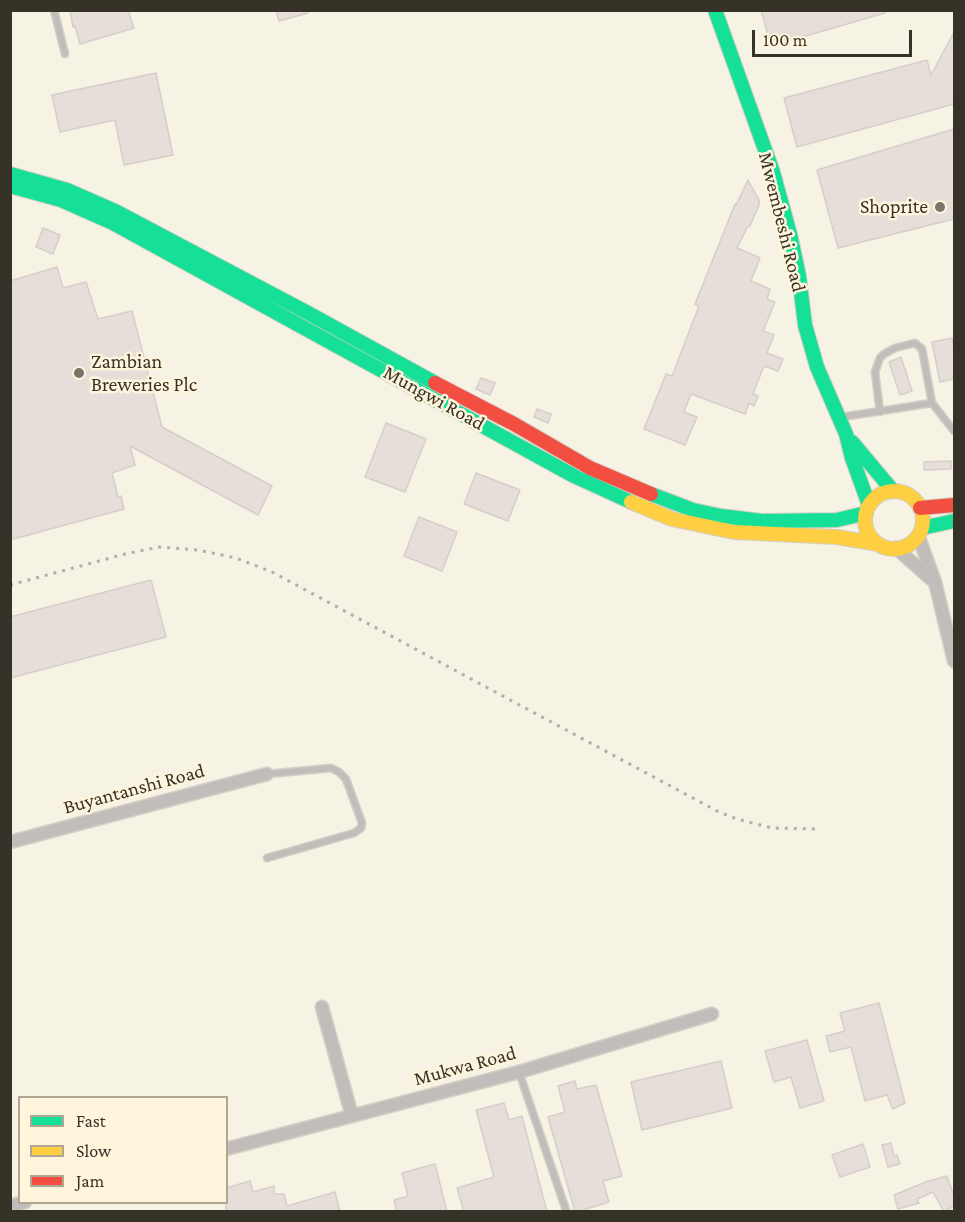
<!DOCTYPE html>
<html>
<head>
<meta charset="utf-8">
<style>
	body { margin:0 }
	#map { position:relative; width:965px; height:1222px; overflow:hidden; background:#f6f2e4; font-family:"Crimson Pro",serif }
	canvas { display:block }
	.frame { position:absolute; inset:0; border:12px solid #373227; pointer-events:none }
	.legend { position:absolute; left:18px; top:1096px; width:210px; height:108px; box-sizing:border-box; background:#fef5dc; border:2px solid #aea794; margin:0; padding:8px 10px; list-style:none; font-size:18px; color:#373227 }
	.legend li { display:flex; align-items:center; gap:12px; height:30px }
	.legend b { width:30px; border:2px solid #aea794 }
	.scale { position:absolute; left:752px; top:30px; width:160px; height:27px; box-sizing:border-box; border:3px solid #373227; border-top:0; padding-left:8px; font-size:18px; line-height:21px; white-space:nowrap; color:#373227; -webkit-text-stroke:4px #fef5dc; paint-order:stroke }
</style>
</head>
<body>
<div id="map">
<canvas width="965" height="1222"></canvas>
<div class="frame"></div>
<ul class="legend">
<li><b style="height:8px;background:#16e098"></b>Fast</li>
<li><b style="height:8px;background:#ffcf43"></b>Slow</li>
<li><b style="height:8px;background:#f24e42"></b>Jam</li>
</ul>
<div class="scale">100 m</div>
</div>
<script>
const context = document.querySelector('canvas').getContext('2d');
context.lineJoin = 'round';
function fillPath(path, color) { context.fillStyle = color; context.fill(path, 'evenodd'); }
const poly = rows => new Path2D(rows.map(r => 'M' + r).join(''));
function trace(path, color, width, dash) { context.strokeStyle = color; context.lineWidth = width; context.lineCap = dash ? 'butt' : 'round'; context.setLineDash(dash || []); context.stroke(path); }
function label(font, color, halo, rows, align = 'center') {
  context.font = font + ' "Crimson Pro",serif'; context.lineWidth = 5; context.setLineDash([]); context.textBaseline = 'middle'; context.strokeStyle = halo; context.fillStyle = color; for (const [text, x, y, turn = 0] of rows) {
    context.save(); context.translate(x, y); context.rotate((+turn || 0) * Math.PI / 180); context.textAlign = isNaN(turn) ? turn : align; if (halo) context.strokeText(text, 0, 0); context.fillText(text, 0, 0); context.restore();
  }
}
const building = poly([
	[70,10,128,10,134,28,80,44,75,26,73,27,70,10],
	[276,10,308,10,308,13,279,21,276,10],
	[761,10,884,10,885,13,771,46,761,10],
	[954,32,954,104,797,147,784,98,927,60,931,75,954,32],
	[156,73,173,155,124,165,115,120,60,132,52,95,156,73],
	[954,129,954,219,838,248,817,170,954,129],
	[748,180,759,200,759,205,750,226,748,226,737,248,760,258,751,281,770,289,767,299,775,302,763,331,774,335,767,353,783,359,778,371,764,366,753,394,758,396,754,406,749,403,745,414,691,394,684,412,697,417,685,445,644,429,666,374,672,376,699,306,695,304,735,204,736,205,748,180],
	[43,228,60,235,53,254,36,247,43,228],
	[57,267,63,288,86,282,98,319,132,311,162,427,272,486,258,515,130,446,135,465,112,473,118,497,121,496,124,509,10,540,10,281,57,267],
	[952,338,954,349,954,379,940,382,932,342,952,338],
	[901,357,912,391,900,395,889,362,901,357],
	[481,378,495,383,490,395,476,389,481,378],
	[537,409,551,414,548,423,534,417,537,409],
	[386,423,426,439,405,492,365,477,386,423],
	[951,461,951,469,924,470,924,462,951,461],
	[476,473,520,490,508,521,464,504,476,473],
	[419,517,457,532,442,571,404,556,419,517],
	[151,580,166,637,10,678,10,617,151,580],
	[879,1003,905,1103,893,1109,887,1095,865,1101,851,1047,830,1052,826,1036,845,1031,840,1013,879,1003],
	[807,1040,824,1101,800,1108,791,1077,774,1082,765,1051,807,1040],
	[721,1061,732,1108,642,1130,631,1082,721,1061],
	[575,1081,577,1089,596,1085,622,1176,603,1181,609,1202,577,1212,575,1212,548,1117,565,1112,558,1086,575,1081],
	[504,1103,509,1120,522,1116,547,1212,464,1212,457,1188,494,1177,476,1110,504,1103],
	[891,1143,894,1156,897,1155,900,1164,888,1167,882,1145,891,1143],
	[863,1144,870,1167,840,1177,832,1155,863,1144],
	[435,1164,447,1212,397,1212,394,1200,408,1196,402,1173,435,1164],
	[947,1176,954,1196,954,1206,944,1212,933,1192,917,1199,919,1203,898,1209,894,1195,926,1182,947,1176],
	[250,1181,253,1192,274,1186,274,1194,284,1194,287,1206,335,1192,340,1212,226,1212,226,1188,250,1181]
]);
const lane = poly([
	[54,10,65,54],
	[880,412,875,372,880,358,884,354,895,348,915,343,922,349,932,403],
	[842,417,932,403,954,431],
	[267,774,331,768,339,772,346,779,362,823,361,828,354,833,267,858],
	[519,1072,566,1210]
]);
const street = poly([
	[918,535,935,582,954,661],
	[896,548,932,580],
	[10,842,267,774],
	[322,1007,352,1116],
	[226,1149,519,1072,712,1014],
	[10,1206,25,1202]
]);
const fast = poly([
	[715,10,773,172,790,234,799,276,805,325,817,367,846,434,852,458,869,505],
	[10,174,67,190,115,211,308,313,435,383],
	[10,186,61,200,113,223,574,476,631,502],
	[852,442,893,491],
	[651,494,693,510,721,516,762,521,837,520,866,513],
	[922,528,954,521]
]);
const slow = poly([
	'865 520a29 29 0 1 1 58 0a29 29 0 1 1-58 0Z',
	[631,502,672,519,734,532,837,537,878,544]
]);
const jam = poly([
	[435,383,514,424,590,468,651,494],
	[920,508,954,505]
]);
const rail = poly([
	[10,585,125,554,159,547,198,550,236,558,272,572,717,811,737,819,772,828,820,829]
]);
const markers = [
	[940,207,6,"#7a7569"],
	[79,373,6,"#7a7569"]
];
const poiNames = [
	["Shoprite",928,207],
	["Zambian",91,362,"left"],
	["Breweries Plc",91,385,"left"]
];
const streetNames = [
	["Mwembeshi Road",782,222,76],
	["Mungwi Road",434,398,29],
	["Buyantanshi Road",134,789,-15],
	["Mukwa Road",465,1066,-15]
];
fillPath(building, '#e5ded9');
trace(building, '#d6ceca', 1.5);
trace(lane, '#d2cfc4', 9);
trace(street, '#d2cfc4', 15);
trace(fast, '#d2cfc4', 16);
trace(slow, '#d2cfc4', 16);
trace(jam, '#d2cfc4', 16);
trace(lane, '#c2bdba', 6);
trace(street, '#c2bdba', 12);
trace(fast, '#16e098', 14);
trace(slow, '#ffcf43', 14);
trace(jam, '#f24e42', 14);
trace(rail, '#b2aea8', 3, [3, 6]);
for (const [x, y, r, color] of markers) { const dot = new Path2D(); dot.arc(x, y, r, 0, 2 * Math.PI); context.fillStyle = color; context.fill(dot); trace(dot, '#fef5dc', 2); }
label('20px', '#373227', '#fef5dc', poiNames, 'right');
label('20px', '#373227', '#fef5dc', streetNames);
</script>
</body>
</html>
